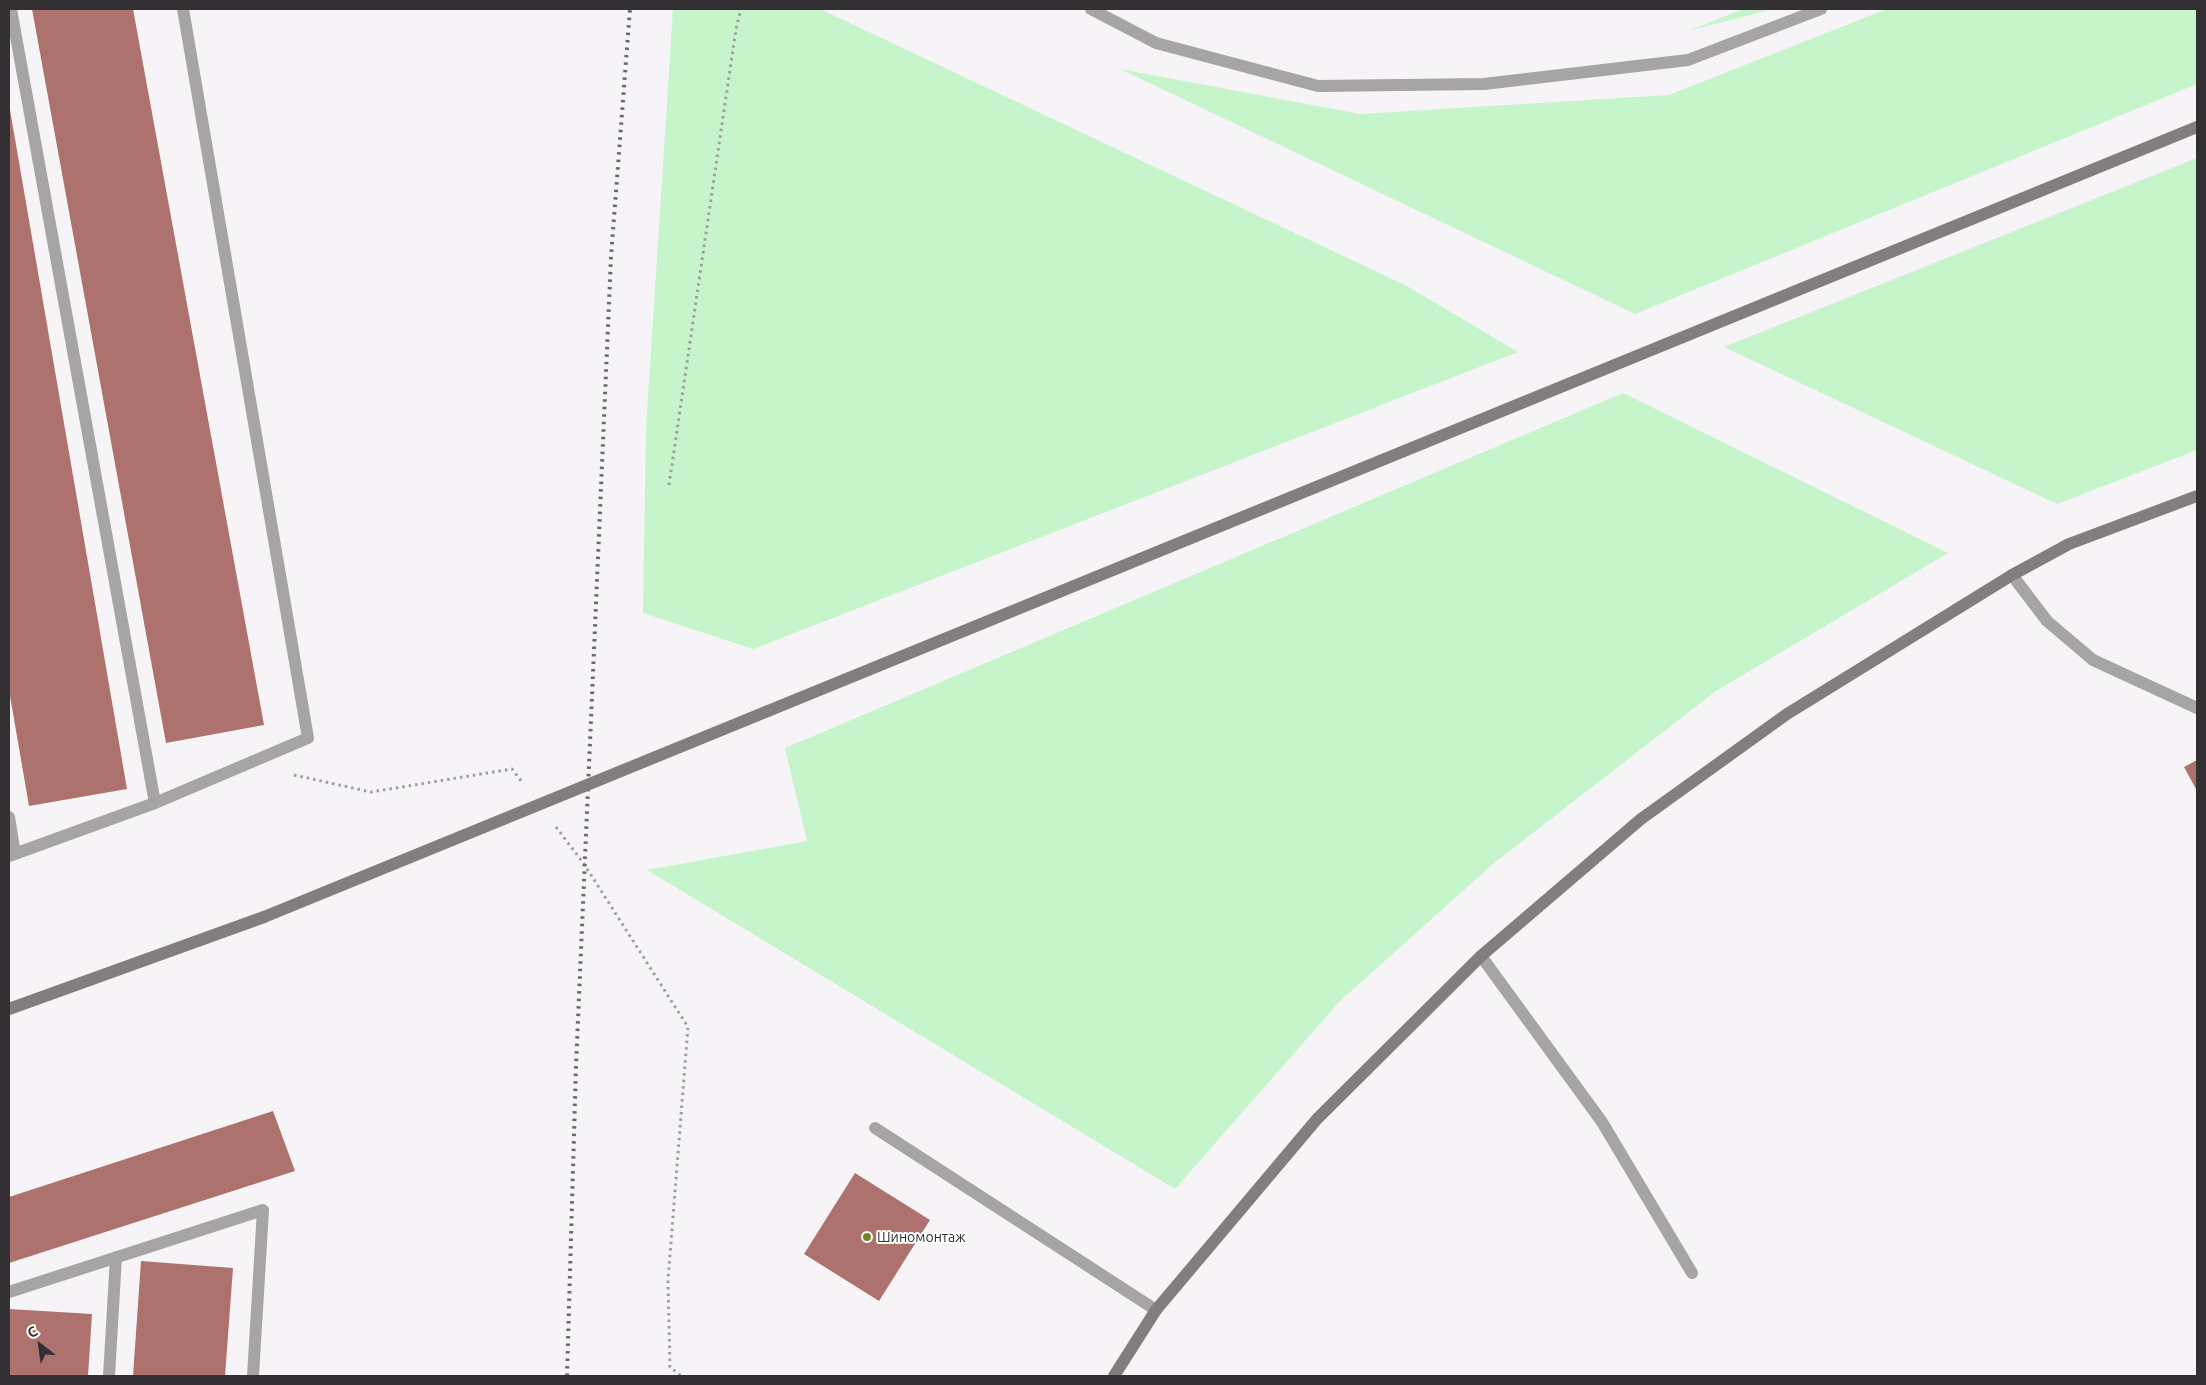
<!DOCTYPE html>
<html>
<head>
<meta charset="utf-8">
<style>
	body { margin:0 }
	#map { position:relative; width:2206px; height:1385px; overflow:hidden; background:#f6f4f7; font-family:Ubuntu,sans-serif }
	canvas { display:block }
	.frame { position:absolute; inset:0; border:10px solid #323032; pointer-events:none }
	.north { position:absolute; left:15px; top:1320px; width:50px; height:50px; -webkit-text-stroke:4px #fff; paint-order:stroke; rotate:330deg; font-size:14px; font-weight:700; line-height:20px; text-align:center; color:#323032 }
	.north::after { content:''; display:block; margin:auto; width:18px; height:22px; background:#323032; clip-path:polygon(50% 0,100% 100%,50% 72%,0 100%) }
</style>
</head>
<body>
<div id="map">
<canvas width="2206" height="1385"></canvas>
<div class="frame"></div>
<div class="north">С</div>
</div>
<script>
const context = document.querySelector('canvas').getContext('2d');
context.lineJoin = 'round';
function fillPath(path, color) { context.fillStyle = color; context.fill(path, 'evenodd'); }
const poly = rows => new Path2D(rows.map(r => 'M' + r).join(''));
function trace(path, color, width, dash) { context.strokeStyle = color; context.lineWidth = width; context.lineCap = dash ? 'butt' : 'round'; context.setLineDash(dash || []); context.stroke(path); }
function label(font, color, halo, rows, align = 'center') {
  context.font = font + ' Ubuntu,sans-serif'; context.lineWidth = 4; context.setLineDash([]); context.textBaseline = 'middle'; context.strokeStyle = halo; context.fillStyle = color; for (const [text, x, y, turn = 0] of rows) {
    context.save(); context.translate(x, y); context.rotate((+turn || 0) * Math.PI / 180); context.textAlign = isNaN(turn) ? turn : align; if (halo) context.strokeText(text, 0, 0); context.fillText(text, 0, 0); context.restore();
  }
}
const green = poly([
	[673,9,820,9,1407,286,1518,352,753,649,643,613,646,428],
	[1743,9,1773,9,1688,31],
	[1887,9,2197,9,2197,84,1635,314,1120,69,1360,114,1669,95],
	[2197,158,2197,450,2057,504,1724,347],
	[1623,393,1948,553,1716,691,1494,863,1339,1002,1175,1189,647,870,807,841,785,748]
]);
const building = poly([
	[32,9,133,9,264,725,166,743],
	[9,104,127,789,29,806,9,690],
	[2197,760,2197,791,2184,767],
	[273,1111,295,1171,9,1263,9,1197],
	[855,1173,930,1220,879,1301,804,1254],
	[141,1261,233,1268,225,1376,133,1376],
	[9,1309,92,1314,88,1376,9,1376]
]);
const path = poly([
	[669,485,736,29,741,9],
	[294,775,371,792,512,769,522,782],
	[556,827,584,864,688,1027,668,1280,670,1367,681,1376]
]);
const service = poly([
	[11,9,155,803],
	[1091,9,1156,43,1318,86,1484,84,1688,60,1821,9],
	[9,817,15,854],
	[9,856,155,803,308,738,183,9],
	[1481,956,1602,1122,1692,1273],
	[875,1128,1156,1310],
	[9,1292,263,1210,253,1376],
	[109,1376,116,1257]
]);
const minor = poly([
	[2012,575,2047,621,2093,660,2197,708]
]);
const secondary = poly([
	[768,711,2197,127],
	[9,1009,264,917],
	[1114,1376,1156,1310,1317,1119,1481,956,1641,819,1787,714,2012,575,2069,544,2197,496]
]);
const rail = poly([
	[567,1376,576,1066,611,257,630,9]
]);
const secondaryBridge = poly([
	[264,917,768,711]
]);
const markers = [
	[867,1237,5,"#77812d"]
];
const poiNames = [
	["Шиномонтаж",877,1237]
];
fillPath(green, '#c6f5cb');
fillPath(building, '#ad726d');
trace(path, '#9f9d9f', 3, [2.5, 4]);
trace(service, '#a6a4a4', 12);
trace(minor, '#a6a4a4', 12);
trace(secondary, '#817e7d', 12);
trace(rail, '#6b696b', 4, [2.5, 5]);
trace(secondaryBridge, '#817e7d', 12);
for (const [x, y, r, color] of markers) { const dot = new Path2D(); dot.arc(x, y, r, 0, 2 * Math.PI); context.fillStyle = color; context.fill(dot); trace(dot, '#fff', 2); }
label('14px', '#323032', '#fff', poiNames, 'left');
</script>
</body>
</html>
